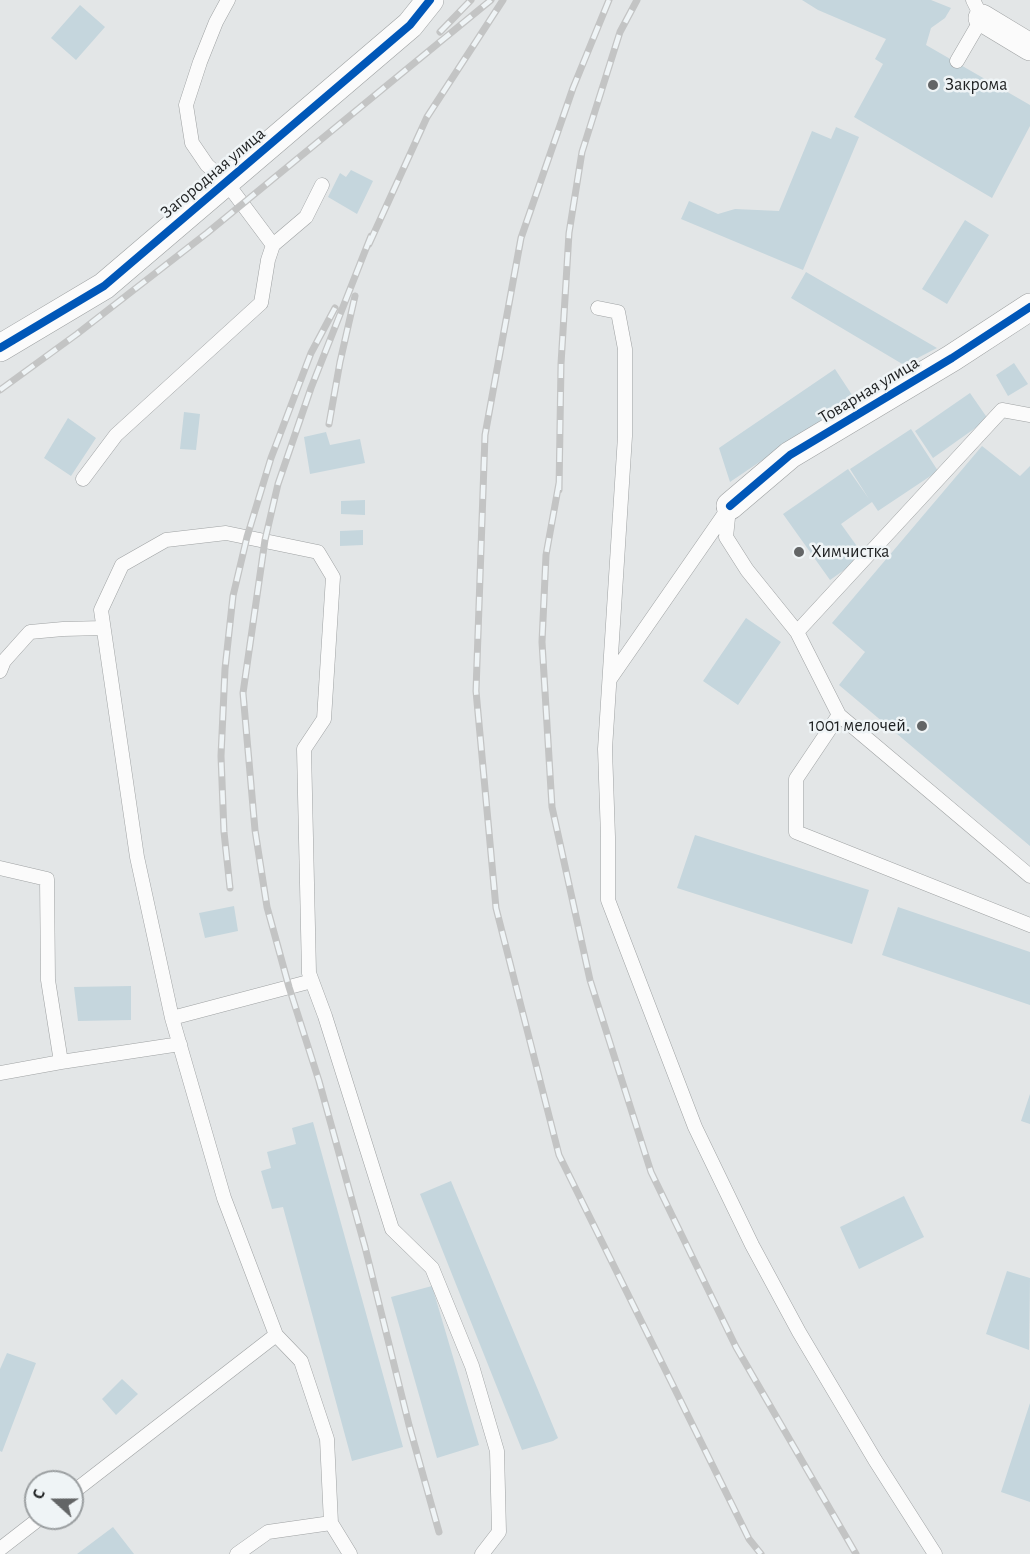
<!DOCTYPE html>
<html>
<head>
<meta charset="utf-8">
<style>
	body { margin:0 }
	#map { position:relative; width:1030px; height:1554px; overflow:hidden; background:#e3e6e7; font-family:"Alegreya Sans",sans-serif }
	canvas { display:block }
	.north { position:absolute; left:24px; top:1470px; width:60px; height:60px; box-sizing:border-box; background:#eff4f6; border:2px solid #9b9fa1; border-radius:50%; rotate:291deg; font-size:16px; font-weight:700; line-height:24px; text-align:center; color:#1e2021 }
	.north::after { content:''; display:block; margin:auto; width:21px; height:27px; background:#636566; clip-path:polygon(50% 0,100% 100%,50% 72%,0 100%) }
</style>
</head>
<body>
<div id="map">
<canvas width="1030" height="1554"></canvas>
<div class="north">С</div>
</div>
<script>
const context = document.querySelector('canvas').getContext('2d');
context.lineJoin = 'round';
function fillPath(path, color) { context.fillStyle = color; context.fill(path, 'evenodd'); }
const poly = rows => new Path2D(rows.map(r => 'M' + r).join(''));
function trace(path, color, width, dash) { context.strokeStyle = color; context.lineWidth = width; context.lineCap = dash ? 'butt' : 'round'; context.setLineDash(dash || []); context.stroke(path); }
function label(font, color, halo, rows, align = 'center') {
  context.font = font + ' "Alegreya Sans",sans-serif'; context.lineWidth = 5; context.setLineDash([]); context.textBaseline = 'middle'; context.strokeStyle = halo; context.fillStyle = color; for (const [text, x, y, turn = 0] of rows) {
    context.save(); context.translate(x, y); context.rotate((+turn || 0) * Math.PI / 180); context.textAlign = isNaN(turn) ? turn : align; if (halo) context.strokeText(text, 0, 0); context.fillText(text, 0, 0); context.restore();
  }
}
const building = poly([
	[802,0,931,0,951,8,945,18,931,28,926,45,1030,105,1030,126,992,198,854,117,883,64,875,59,886,39,818,10],
	[80,5,105,27,76,60,51,38],
	[836,127,859,137,803,270,681,219,689,201,718,214,735,209,779,211,812,131,831,139],
	[351,170,373,181,357,214,328,197,340,173,346,177],
	[965,220,989,235,947,304,922,289],
	[806,272,937,348,904,365,791,298],
	[1014,363,1028,384,1008,396,996,375],
	[835,369,854,398,730,482,719,448],
	[970,393,988,419,933,458,915,431],
	[184,412,200,414,196,450,180,449],
	[68,418,96,438,71,476,44,458],
	[911,429,938,471,878,511,872,502,841,524,864,556,830,580,783,514,848,469,869,499,850,469],
	[326,432,330,445,360,439,365,463,310,474,304,437],
	[982,446,1020,476,1030,466,1030,846,839,685,865,652,832,623],
	[365,500,365,515,341,514,341,501],
	[363,530,363,545,340,546,340,531],
	[746,618,781,642,738,705,703,681],
	[695,835,869,890,852,944,677,888],
	[234,906,238,931,205,938,199,913],
	[898,907,1030,952,1030,1005,882,955],
	[131,986,131,1020,78,1021,74,987],
	[1030,1094,1030,1124,1021,1121],
	[313,1122,403,1447,352,1461,283,1207,272,1209,261,1171,271,1168,267,1152,296,1144,292,1128],
	[451,1181,558,1438,553,1441,522,1450,420,1194],
	[904,1196,924,1237,859,1269,840,1227],
	[1007,1271,1030,1278,1029,1350,986,1334],
	[432,1286,479,1445,437,1458,391,1297],
	[7,1353,36,1363,2,1452,0,1451,0,1369],
	[122,1379,138,1394,116,1415,102,1399],
	[1030,1403,1030,1502,1001,1492],
	[113,1527,134,1554,77,1554]
]);
const lane = poly([
	[957,61,982,18,973,0],
	[273,245,306,217,322,185],
	[598,308,618,312,625,349,625,436,605,749,608,837,608,900,695,1127,752,1245,799,1332,875,1460,935,1554],
	[1030,415,1002,410,797,632,839,715,1030,876],
	[83,479,116,435,261,303,268,260,273,245,226,182,207,165,192,143,186,105,200,62,216,22,228,0],
	[729,508,726,537,747,570,797,632],
	[0,671,4,661,30,632,63,629,103,628],
	[610,679,730,506],
	[839,715,796,779,796,832,1030,925],
	[0,868,47,879,48,980,61,1062,0,1073],
	[172,1018,312,981],
	[61,1062,180,1044],
	[72,1493,276,1335],
	[331,1523,350,1554],
	[0,1549,40,1518],
	[237,1554,268,1532,331,1523,327,1439,301,1361,276,1335,224,1198,172,1018,137,857,101,610,122,565,166,540,226,533,318,552,333,577,324,719,304,749,309,973,325,1016,392,1229,432,1268,472,1366,497,1451,499,1532,482,1554]
]);
const street = poly([
	[982,18,1030,47],
	[0,348,104,286,410,25,430,0],
	[730,506,790,455,952,358,1030,307]
]);
const rail = poly([
	[609,0,573,88,521,238,485,435,476,691,496,908,559,1155,749,1539,761,1554],
	[440,32,471,0],
	[371,236,311,388,278,484,265,540,243,693,255,830,267,907,289,987,319,1081,365,1247,409,1425,439,1532],
	[369,244,427,117,503,0],
	[0,390,77,334,207,233,491,0],
	[329,424,340,362,355,296],
	[559,483,546,555,542,642,552,807,590,980,651,1172,736,1347,856,1554],
	[559,490,561,364,569,233,582,152,620,32,637,0],
	[230,888,224,832,221,756,225,669,233,596,247,537,271,458,311,353,335,308]
]);
const cycleway = poly([
	[0,348,104,286,410,25,430,0],
	[730,506,790,455,952,358,1030,307]
]);
const markers = [
	[933,85,6,"#636566"],
	[799,552,6,"#636566"],
	[922,726,6,"#636566"]
];
const poiNames = [
	["Закрома",945,85],
	["Химчистка",811,552],
	["1001 мелочей.",910,726,"right"]
];
const streetNames = [
	["Загородная улица",213,173,-40],
	["Товарная улица",869,390,-31]
];
fillPath(building, '#c5d6dd');
trace(lane, '#9fa2a3', 15);
trace(street, '#9fa2a3', 28);
trace(lane, '#fbfbfb', 14);
trace(street, '#fbfbfb', 27);
trace(rail, '#c3c4c4', 7);
trace(rail, '#eff4f6', 4.5, [14]);
trace(cycleway, '#0057b8', 8);
for (const [x, y, r, color] of markers) { const dot = new Path2D(); dot.arc(x, y, r, 0, 2 * Math.PI); context.fillStyle = color; context.fill(dot); trace(dot, '#eff4f6', 2); }
label('18px', '#1e2021', '#eff4f6', poiNames, 'left');
label('18px', '#1e2021', '#eff4f6', streetNames);
</script>
</body>
</html>
